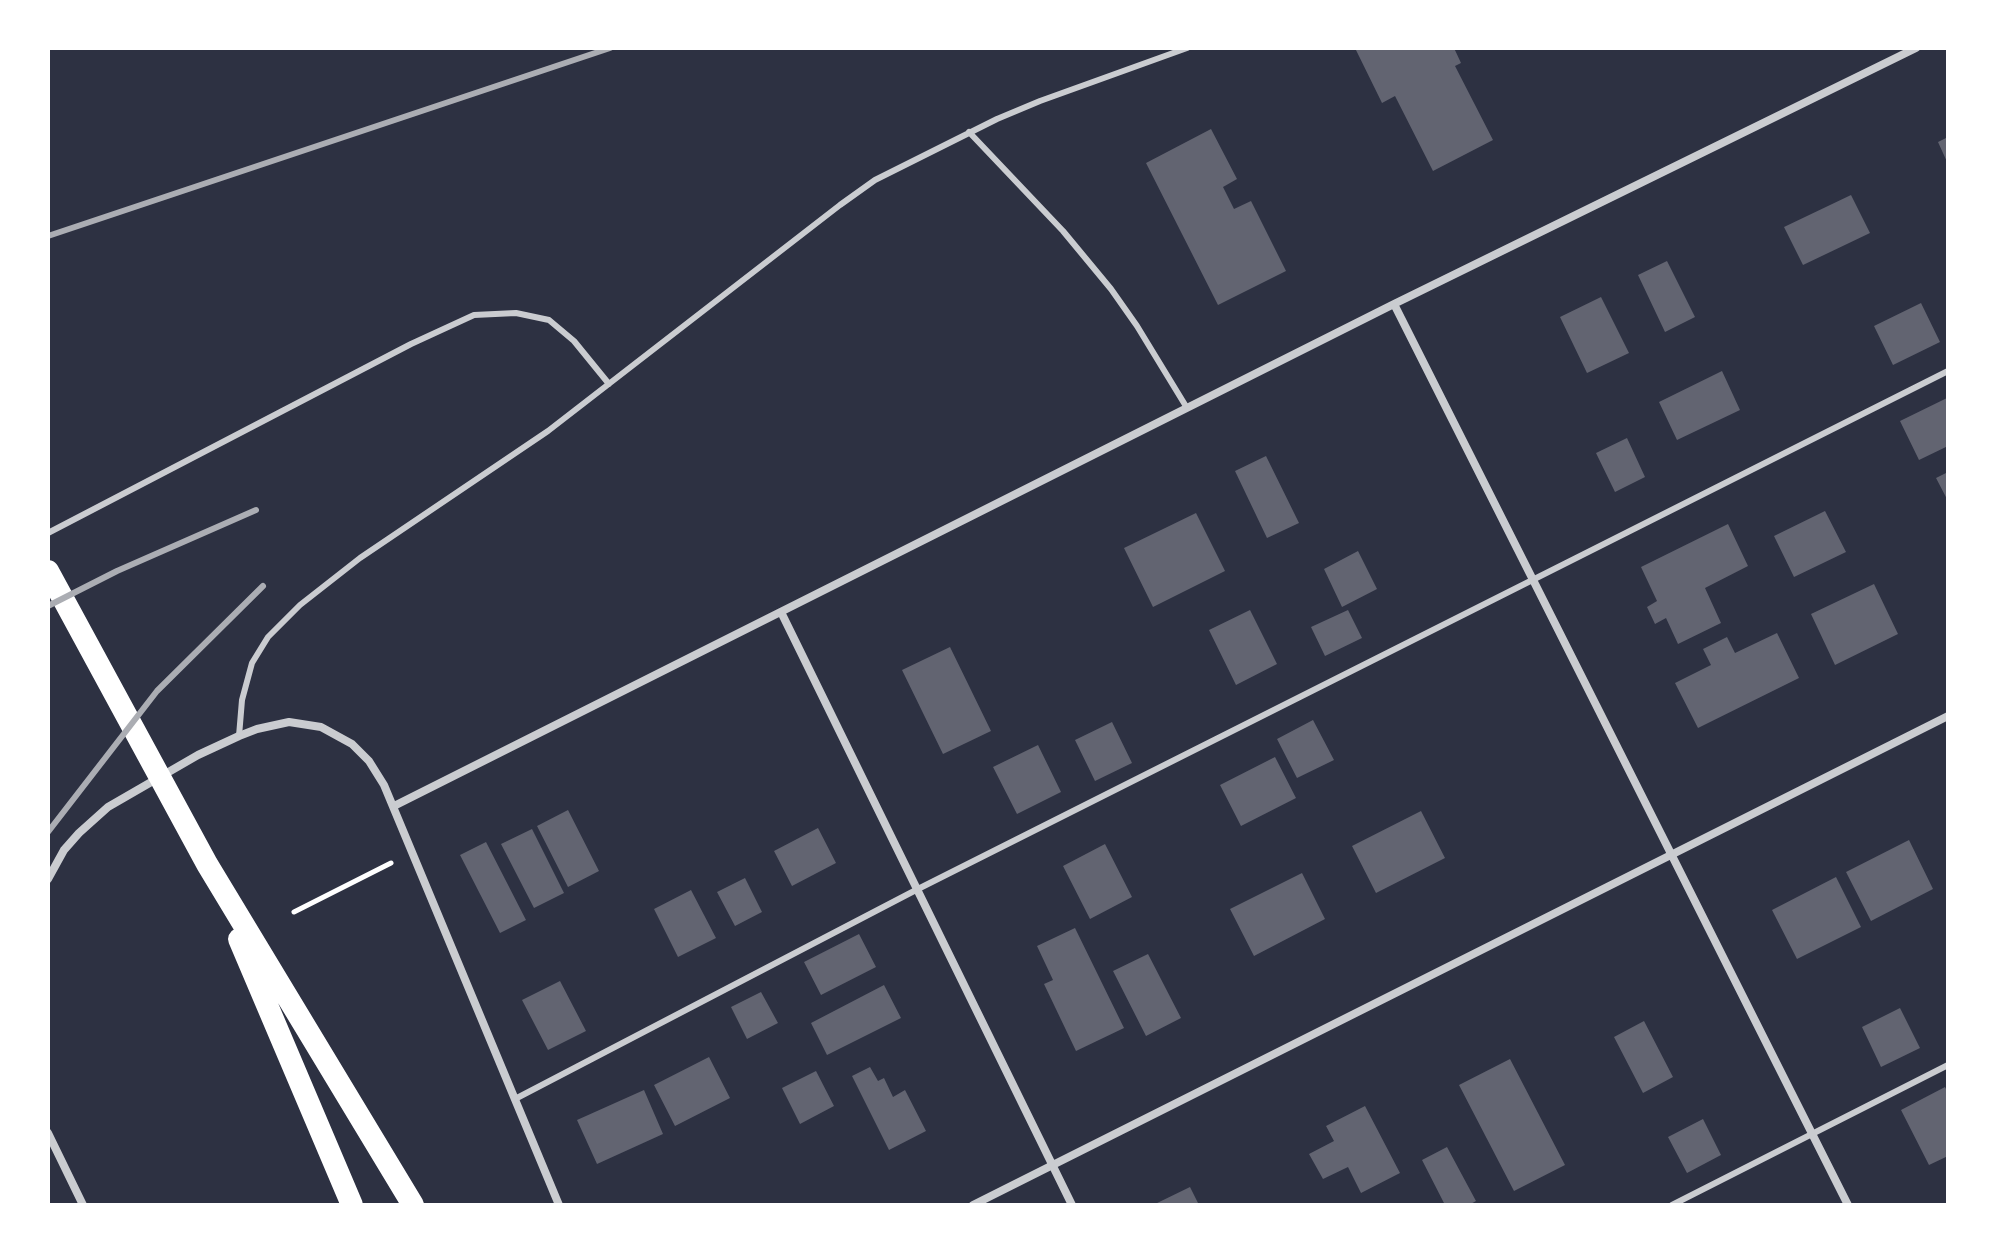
<!DOCTYPE html>
<html>
<head>
<meta charset="utf-8">
<style>
	body { margin:0 }
	#map { position:relative; width:1996px; height:1253px; overflow:hidden; background:#2d3142; font-family:"Fira Sans",sans-serif }
	canvas { display:block }
	.frame { position:absolute; inset:0; border:50px solid #fff; pointer-events:none }
</style>
</head>
<body>
<div id="map">
<canvas width="1996" height="1253"></canvas>
<div class="frame"></div>
</div>
<script>
const context = document.querySelector('canvas').getContext('2d');
context.lineJoin = 'round';
function fillPath(path, color) { context.fillStyle = color; context.fill(path, 'evenodd'); }
const poly = rows => new Path2D(rows.map(r => 'M' + r).join(''));
function trace(path, color, width, dash) { context.strokeStyle = color; context.lineWidth = width; context.lineCap = dash ? 'butt' : 'round'; context.setLineDash(dash || []); context.stroke(path); }
const building = poly([
	[1355,48,1454,48,1461,63,1455,66,1493,140,1433,171,1395,96,1382,103],
	[1211,129,1237,179,1223,187,1234,209,1251,201,1286,271,1218,305,1146,163],
	[1948,137,1948,164,1938,142],
	[1851,195,1870,233,1803,265,1784,227],
	[1667,261,1695,317,1665,332,1638,275],
	[1601,297,1629,353,1587,373,1560,317],
	[1921,303,1940,342,1893,365,1874,326],
	[1722,371,1740,410,1677,440,1659,402],
	[1947,398,1948,446,1919,460,1900,421],
	[1627,438,1645,477,1615,492,1596,453],
	[1266,456,1299,523,1267,538,1235,471],
	[1948,472,1948,501,1936,478],
	[1825,511,1846,552,1794,577,1774,536],
	[1196,513,1225,571,1153,607,1124,548],
	[1728,524,1748,566,1705,588,1721,623,1678,644,1666,618,1655,624,1647,607,1657,601,1641,567],
	[1358,551,1377,589,1342,607,1324,569],
	[1874,584,1898,634,1835,665,1811,614],
	[1250,610,1277,664,1236,685,1209,630],
	[1348,610,1362,638,1325,656,1311,627],
	[1777,633,1799,678,1698,728,1675,683,1711,665,1703,649,1727,637,1735,653],
	[950,647,991,731,943,754,902,670],
	[1313,720,1334,760,1297,778,1277,739],
	[1112,722,1132,763,1095,781,1075,740],
	[1038,745,1061,792,1017,814,993,767],
	[1275,757,1296,798,1241,826,1220,785],
	[568,810,599,871,568,887,537,826],
	[1421,811,1445,858,1376,893,1352,846],
	[818,828,836,863,792,886,774,851],
	[532,829,564,893,534,908,501,844],
	[1909,840,1933,889,1871,921,1846,872],
	[486,842,526,920,500,933,460,855],
	[1105,844,1132,897,1090,919,1063,866],
	[1302,873,1325,919,1254,956,1230,909],
	[1836,877,1861,927,1797,959,1772,910],
	[745,878,762,912,735,926,717,892],
	[691,890,716,938,678,957,654,909],
	[1075,928,1124,1028,1076,1051,1044,984,1053,980,1037,946],
	[859,934,876,967,821,995,804,962],
	[1148,954,1181,1018,1146,1036,1113,971],
	[560,981,586,1031,548,1050,522,1000],
	[884,985,901,1018,827,1055,811,1023],
	[761,992,778,1023,747,1039,731,1007],
	[1900,1008,1920,1048,1881,1067,1862,1027],
	[1644,1021,1673,1077,1643,1093,1614,1037],
	[709,1057,730,1098,675,1126,654,1085],
	[1510,1059,1565,1165,1514,1191,1459,1085],
	[870,1067,878,1081,884,1078,893,1097,905,1090,926,1131,889,1150,852,1076],
	[816,1071,834,1106,800,1124,782,1088],
	[1945,1087,1948,1093,1948,1156,1929,1165,1901,1110],
	[644,1090,663,1134,597,1164,577,1120],
	[1365,1106,1400,1173,1361,1193,1348,1167,1323,1179,1309,1154,1334,1141,1326,1126],
	[1703,1119,1721,1155,1687,1173,1668,1137],
	[1447,1147,1476,1201,1469,1205,1445,1205,1422,1160],
	[1190,1187,1199,1205,1153,1205]
]);
const path = poly([
	[294,912,391,863]
]);
const service = poly([
	[969,132,1063,231,1111,289,1137,326,1187,408],
	[48,533,411,344,474,315,516,313,549,320,574,341,609,384],
	[239,736,242,700,252,663,268,637,300,605,360,558,548,431,840,205,875,180,997,119,1040,101,1187,48],
	[515,1099,916,890,1948,371],
	[1672,1205,1948,1065]
]);
const minor = poly([
	[1394,304,1848,1205],
	[781,612,1072,1205],
	[394,806,1394,304,1916,48],
	[48,879,64,850,79,833,108,807,198,755,239,736,257,729,289,722,321,727,352,744,369,761,384,785,559,1205],
	[48,1133,83,1205],
	[973,1205,1948,716]
]);
const trunk = poly([
	[48,571,207,864,413,1205],
	[239,939,352,1205]
]);
const rail = poly([
	[48,236,610,48],
	[48,606,117,571,256,510],
	[48,832,157,691,263,586]
]);
fillPath(building, '#626471');
trace(path, '#fff', 5);
trace(service, '#caccd0', 6);
trace(minor, '#caccd0', 8);
trace(trunk, '#fff', 22);
trace(rail, '#abadb3', 6);
</script>
</body>
</html>
